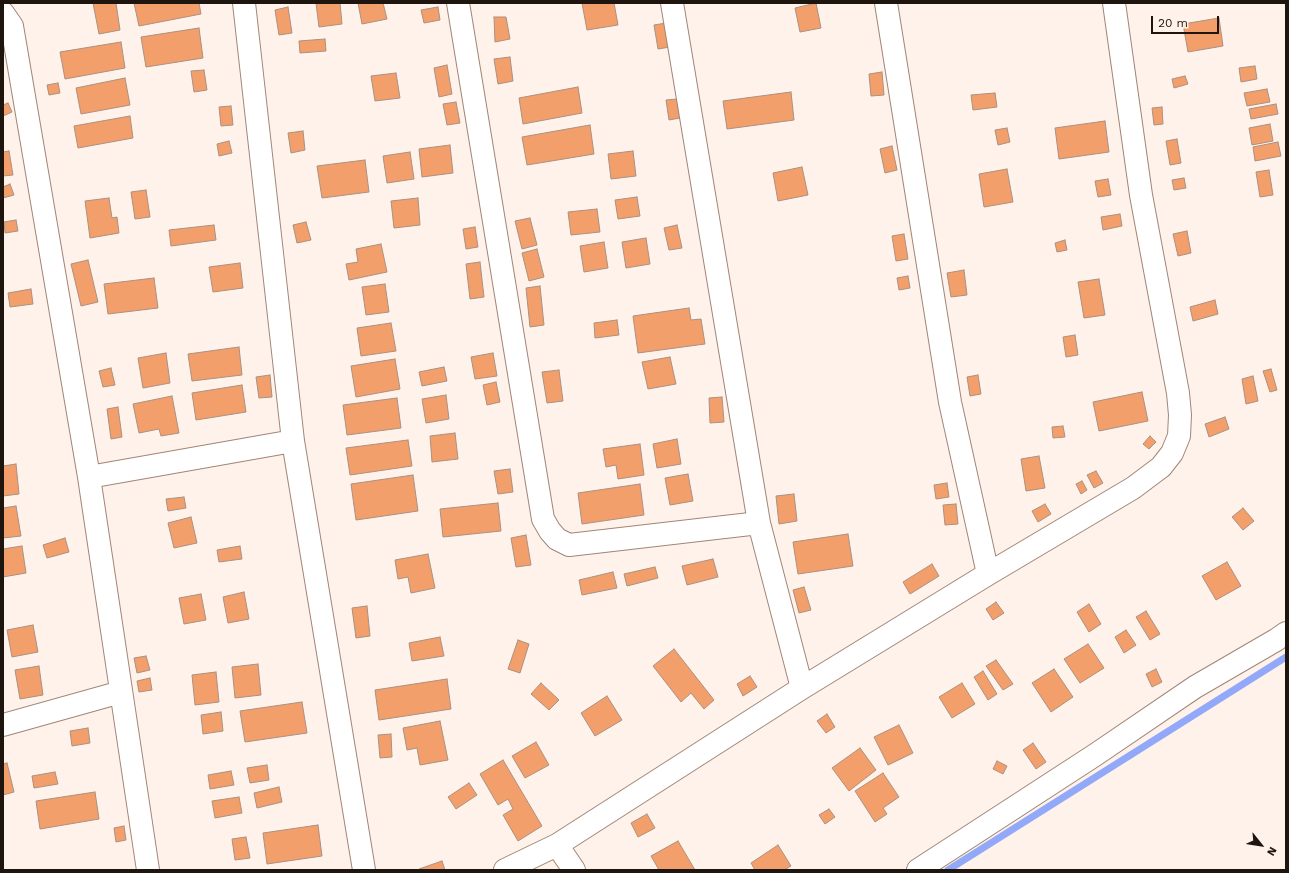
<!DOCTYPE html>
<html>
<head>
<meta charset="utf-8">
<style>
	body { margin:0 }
	#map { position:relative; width:1289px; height:873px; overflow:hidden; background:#fef2eb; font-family:"Work Sans",sans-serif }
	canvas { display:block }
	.frame { position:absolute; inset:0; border:4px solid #1f150f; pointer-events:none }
	.north { position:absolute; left:1241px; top:825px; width:40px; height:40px; -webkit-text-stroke:3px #fef2eb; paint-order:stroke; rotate:120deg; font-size:11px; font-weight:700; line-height:16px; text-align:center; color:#1f150f }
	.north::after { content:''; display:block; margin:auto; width:14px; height:18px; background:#1f150f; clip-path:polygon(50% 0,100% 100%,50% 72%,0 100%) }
	.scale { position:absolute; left:1151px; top:16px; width:68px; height:18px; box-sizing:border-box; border:2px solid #1f150f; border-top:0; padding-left:5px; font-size:12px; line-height:14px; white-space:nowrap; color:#1f150f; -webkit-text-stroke:3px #fef2eb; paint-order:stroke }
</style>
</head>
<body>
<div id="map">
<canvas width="1289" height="873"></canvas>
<div class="frame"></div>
<div class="north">N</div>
<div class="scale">20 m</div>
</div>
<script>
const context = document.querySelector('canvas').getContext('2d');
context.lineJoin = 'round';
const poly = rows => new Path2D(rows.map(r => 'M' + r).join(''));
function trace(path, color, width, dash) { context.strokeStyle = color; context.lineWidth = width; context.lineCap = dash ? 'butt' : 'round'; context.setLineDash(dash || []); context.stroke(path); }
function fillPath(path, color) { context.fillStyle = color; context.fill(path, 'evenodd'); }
const stream = poly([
	[948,870,1286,657]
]);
const building = poly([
	[93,3,116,3,120,30,99,34,93,3],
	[134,3,199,3,201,14,139,26,134,3],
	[316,3,340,3,342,24,319,27,316,3],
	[358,3,383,3,387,19,362,24,358,3],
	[582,3,614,3,618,25,587,30,582,3],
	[816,3,821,28,800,32,795,8,816,3],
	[288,7,292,33,279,35,275,10,288,7],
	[438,7,440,20,424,23,421,10,438,7],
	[494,17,506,17,510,39,495,42,494,17],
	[1219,18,1223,46,1188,52,1183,24,1219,18],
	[666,23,670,47,658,49,654,25,666,23],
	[199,28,203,58,146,67,141,37,199,28],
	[325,39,326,51,300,53,299,41,325,39],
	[121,42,125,68,65,79,60,52,121,42],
	[510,57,513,81,498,84,494,59,510,57],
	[447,65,452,94,439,97,434,68,447,65],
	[1255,66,1257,79,1241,82,1239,68,1255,66],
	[204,70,207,90,194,92,191,71,204,70],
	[882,72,884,95,871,96,869,74,882,72],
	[396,73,400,98,375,101,371,76,396,73],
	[1185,76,1188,84,1174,88,1172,79,1185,76],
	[125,78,130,105,81,114,76,88,125,78],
	[58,83,60,93,49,95,47,85,58,83],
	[578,87,582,113,523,124,519,98,578,87],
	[1267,89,1270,102,1247,106,1244,93,1267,89],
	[791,92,794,120,727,129,723,101,791,92],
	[995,93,997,107,973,110,971,95,995,93],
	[677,99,680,118,669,120,666,100,677,99],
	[456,102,460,123,447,125,443,104,456,102],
	[8,103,12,112,3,116,3,105,8,103],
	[1276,104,1278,114,1251,119,1249,109,1276,104],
	[231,106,233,125,221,126,219,107,231,106],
	[1162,107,1163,124,1154,125,1152,108,1162,107],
	[130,116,133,138,78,148,74,126,130,116],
	[1105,121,1109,152,1059,159,1055,128,1105,121],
	[1270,124,1273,141,1252,145,1249,128,1270,124],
	[590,125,594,154,527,165,522,137,590,125],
	[1007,128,1010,142,998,145,995,130,1007,128],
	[303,131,305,150,291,153,288,133,303,131],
	[1177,139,1181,163,1170,165,1166,141,1177,139],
	[229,141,232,153,219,156,217,144,229,141],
	[1278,142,1281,156,1255,161,1253,147,1278,142],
	[450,145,453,173,422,177,419,149,450,145],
	[892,146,897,170,885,173,880,149,892,146],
	[9,151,13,175,3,176,3,152,9,151],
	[633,151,636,176,611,179,608,154,633,151],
	[410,152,414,179,387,183,383,156,410,152],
	[365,160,369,192,322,198,317,166,365,160],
	[802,167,808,195,778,201,773,173,802,167],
	[1007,169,1013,202,984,207,979,174,1007,169],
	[1269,170,1273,195,1260,197,1256,172,1269,170],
	[1184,178,1186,188,1174,190,1172,180,1184,178],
	[1108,179,1111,195,1098,197,1095,181,1108,179],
	[10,184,14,195,3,198,3,187,10,184],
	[146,190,150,217,135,219,131,192,146,190],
	[637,197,640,216,618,219,615,200,637,197],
	[109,198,112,218,117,217,119,233,90,238,85,201,109,198],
	[418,198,420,225,394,228,391,201,418,198],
	[597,209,600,232,571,235,568,212,597,209],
	[1120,214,1122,226,1103,230,1101,217,1120,214],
	[530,218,537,245,522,249,515,221,530,218],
	[16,220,18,231,5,233,4,222,16,220],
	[306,222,311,240,297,243,293,225,306,222],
	[214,225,216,240,171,246,169,230,214,225],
	[677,225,682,248,669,250,664,228,677,225],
	[475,227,478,247,466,249,463,229,475,227],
	[1187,231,1191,253,1178,256,1173,234,1187,231],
	[904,234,908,259,896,261,892,236,904,234],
	[646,238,650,264,626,268,622,242,646,238],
	[1065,240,1067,250,1057,252,1055,243,1065,240],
	[604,242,608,268,584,272,580,246,604,242],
	[381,244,387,272,349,280,346,264,358,262,356,249,381,244],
	[537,249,544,277,529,281,522,253,537,249],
	[88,260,98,302,81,306,71,264,88,260],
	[480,262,484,297,470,299,466,264,480,262],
	[240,263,243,288,213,292,209,267,240,263],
	[964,270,967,295,951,297,947,273,964,270],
	[908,276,910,288,899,290,897,278,908,276],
	[154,278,158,308,108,314,104,284,154,278],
	[1099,279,1105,315,1084,318,1078,282,1099,279],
	[385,284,389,312,366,315,362,287,385,284],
	[540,286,544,325,530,327,526,288,540,286],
	[31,289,33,304,10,307,8,293,31,289],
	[1215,300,1218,314,1193,321,1190,307,1215,300],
	[689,308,691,320,701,319,705,344,638,353,633,316,689,308],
	[617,320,619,335,595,338,594,323,617,320],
	[391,323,396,351,361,356,357,328,391,323],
	[1075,335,1078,355,1066,357,1063,337,1075,335],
	[239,347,242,375,192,381,188,354,239,347],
	[166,353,170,383,143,388,138,358,166,353],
	[493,353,497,376,475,379,471,357,493,353],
	[670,357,676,384,648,389,642,362,670,357],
	[395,359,400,389,356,397,351,366,395,359],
	[444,367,447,381,422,386,419,372,444,367],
	[111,368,115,385,103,387,99,371,111,368],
	[1271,369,1277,390,1270,392,1263,371,1271,369],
	[559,370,563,401,547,403,542,372,559,370],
	[270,375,272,397,259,398,256,377,270,375],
	[978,375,981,394,970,396,967,377,978,375],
	[1253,376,1258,401,1246,404,1242,379,1253,376],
	[496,382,500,402,487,405,483,385,496,382],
	[242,385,246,412,196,420,192,393,242,385],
	[1142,392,1148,421,1099,431,1093,402,1142,392],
	[446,395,449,419,426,423,422,399,446,395],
	[172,396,179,433,161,436,159,429,139,433,133,404,172,396],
	[722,397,724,422,710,423,709,398,722,397],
	[397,398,401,428,347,435,343,405,397,398],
	[118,407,122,437,111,439,107,409,118,407],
	[1225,417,1229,429,1209,437,1205,424,1225,417],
	[1063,426,1065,437,1053,438,1052,427,1063,426],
	[455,433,458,459,432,462,430,436,455,433],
	[1150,436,1156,442,1149,449,1143,444,1150,436],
	[677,439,681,464,657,468,653,444,677,439],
	[408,440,412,466,350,475,346,448,408,440],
	[640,444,644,475,618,479,616,465,606,467,603,449,640,444],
	[1039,456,1045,488,1026,491,1021,459,1039,456],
	[16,464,19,494,3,496,3,466,16,464],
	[510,469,513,492,498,494,494,471,510,469],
	[1096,471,1103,483,1094,488,1087,475,1096,471],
	[688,474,693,501,670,505,665,478,688,474],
	[413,475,418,511,356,520,351,484,413,475],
	[1082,481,1087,490,1081,494,1076,484,1082,481],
	[947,483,949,497,936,499,934,485,947,483],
	[640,484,644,515,582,524,578,493,640,484],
	[794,494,797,521,779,524,776,496,794,494],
	[184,497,186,508,168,511,166,499,184,497],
	[498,503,501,531,443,537,440,509,498,503],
	[956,504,958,524,945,525,943,505,956,504],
	[1045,504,1051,514,1038,522,1032,511,1045,504],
	[16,506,21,536,3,538,3,508,16,506],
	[1243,508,1254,521,1243,530,1232,517,1243,508],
	[191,517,197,543,174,548,168,523,191,517],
	[848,534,853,566,798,574,793,542,848,534],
	[526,535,531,565,516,567,511,538,526,535],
	[65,538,69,552,47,558,43,545,65,538],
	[22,546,26,573,3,577,3,549,22,546],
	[240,546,242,559,219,562,217,550,240,546],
	[428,554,435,588,411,593,408,577,398,579,395,560,428,554],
	[713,559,718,577,687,585,682,566,713,559],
	[1227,562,1241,586,1216,600,1202,576,1227,562],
	[932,564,939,576,910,594,903,582,932,564],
	[655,567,658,578,627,586,624,574,655,567],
	[613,572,617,588,582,595,579,580,613,572],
	[804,587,811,610,799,613,793,590,804,587],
	[244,592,249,619,228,623,223,597,244,592],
	[201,594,206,620,184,624,179,598,201,594],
	[996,602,1004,613,993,620,986,609,996,602],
	[1089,604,1101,624,1089,632,1077,612,1089,604],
	[367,606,370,636,356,638,352,608,367,606],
	[1146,611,1160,634,1150,640,1136,617,1146,611],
	[33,625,38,652,12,657,7,630,33,625],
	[1126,630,1136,645,1124,653,1115,637,1126,630],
	[440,637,444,656,412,661,409,643,440,637],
	[518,640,529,644,520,673,508,669,518,640],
	[1088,644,1104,668,1080,683,1064,659,1088,644],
	[674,649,714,700,704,709,691,693,681,702,653,666,674,649],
	[146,656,150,670,137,673,134,658,146,656],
	[996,660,1013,684,1003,690,986,666,996,660],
	[258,664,261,695,235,698,232,667,258,664],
	[39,666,43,695,20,699,15,670,39,666],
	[1054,669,1073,697,1051,712,1032,683,1054,669],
	[1156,669,1162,682,1152,687,1146,674,1156,669],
	[983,671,997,694,988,700,974,677,983,671],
	[216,672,219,702,195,705,192,675,216,672],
	[750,676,757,687,743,696,737,684,750,676],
	[150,678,152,690,139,692,137,681,150,678],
	[447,679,451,709,379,720,375,690,447,679],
	[541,683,559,700,549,710,531,694,541,683],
	[962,683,975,704,952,718,939,697,962,683],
	[607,696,622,720,595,736,581,713,607,696],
	[302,702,307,733,245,742,240,711,302,702],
	[221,712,223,731,203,734,201,715,221,712],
	[827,714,835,727,826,733,817,721,827,714],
	[440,721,448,760,420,765,417,748,407,750,403,728,440,721],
	[899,725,913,753,888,765,874,737,899,725],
	[88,728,90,743,72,746,70,731,88,728],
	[391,734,392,757,380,758,378,735,391,734],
	[536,742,549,765,525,778,512,756,536,742],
	[1033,743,1046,762,1036,769,1023,750,1033,743],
	[860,748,876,770,849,791,832,768,860,748],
	[503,760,542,826,518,841,503,815,513,809,508,799,498,805,480,774,503,760],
	[997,761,1007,766,1003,774,993,769,997,761],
	[7,763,14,792,3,795,3,764,7,763],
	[267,765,269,780,250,783,247,768,267,765],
	[231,771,234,785,210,789,208,775,231,771],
	[55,772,58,784,34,788,32,776,55,772],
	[883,773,899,797,883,808,887,814,875,822,855,791,883,773],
	[469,783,477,795,456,809,448,797,469,783],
	[279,787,282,802,257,808,254,793,279,787],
	[95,792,99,819,40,829,36,801,95,792],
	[239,797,242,813,215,818,212,801,239,797],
	[829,809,835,817,825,824,819,815,829,809],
	[647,814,655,828,638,837,631,823,647,814],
	[318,825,322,856,267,864,263,833,318,825],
	[124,826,126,840,116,842,114,828,124,826],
	[246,837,250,858,235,860,232,839,246,837],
	[678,841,695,870,659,870,651,856,678,841],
	[778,845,791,866,784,870,755,870,751,863,778,845],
	[442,861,445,870,419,870,419,869,442,861]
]);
const minor = poly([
	[244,3,293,441,364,870],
	[458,3,543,519,550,531,557,539,569,545,759,523],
	[672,3,759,523,802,688],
	[886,3,950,402,988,574],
	[3,13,12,26,89,477,148,870],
	[89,477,293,441],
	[3,725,121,692],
	[557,845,574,870],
	[505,870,557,845,802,688,988,574,1133,488,1161,467,1172,453,1179,436,1180,415,1178,393,1141,195,1114,3],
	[918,870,1095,755,1195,687,1276,640,1286,633]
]);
trace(stream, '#92a9fa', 7);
fillPath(building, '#f29f6b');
trace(building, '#ab9080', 1);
trace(minor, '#a18676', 24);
trace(minor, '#fff', 22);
</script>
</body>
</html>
